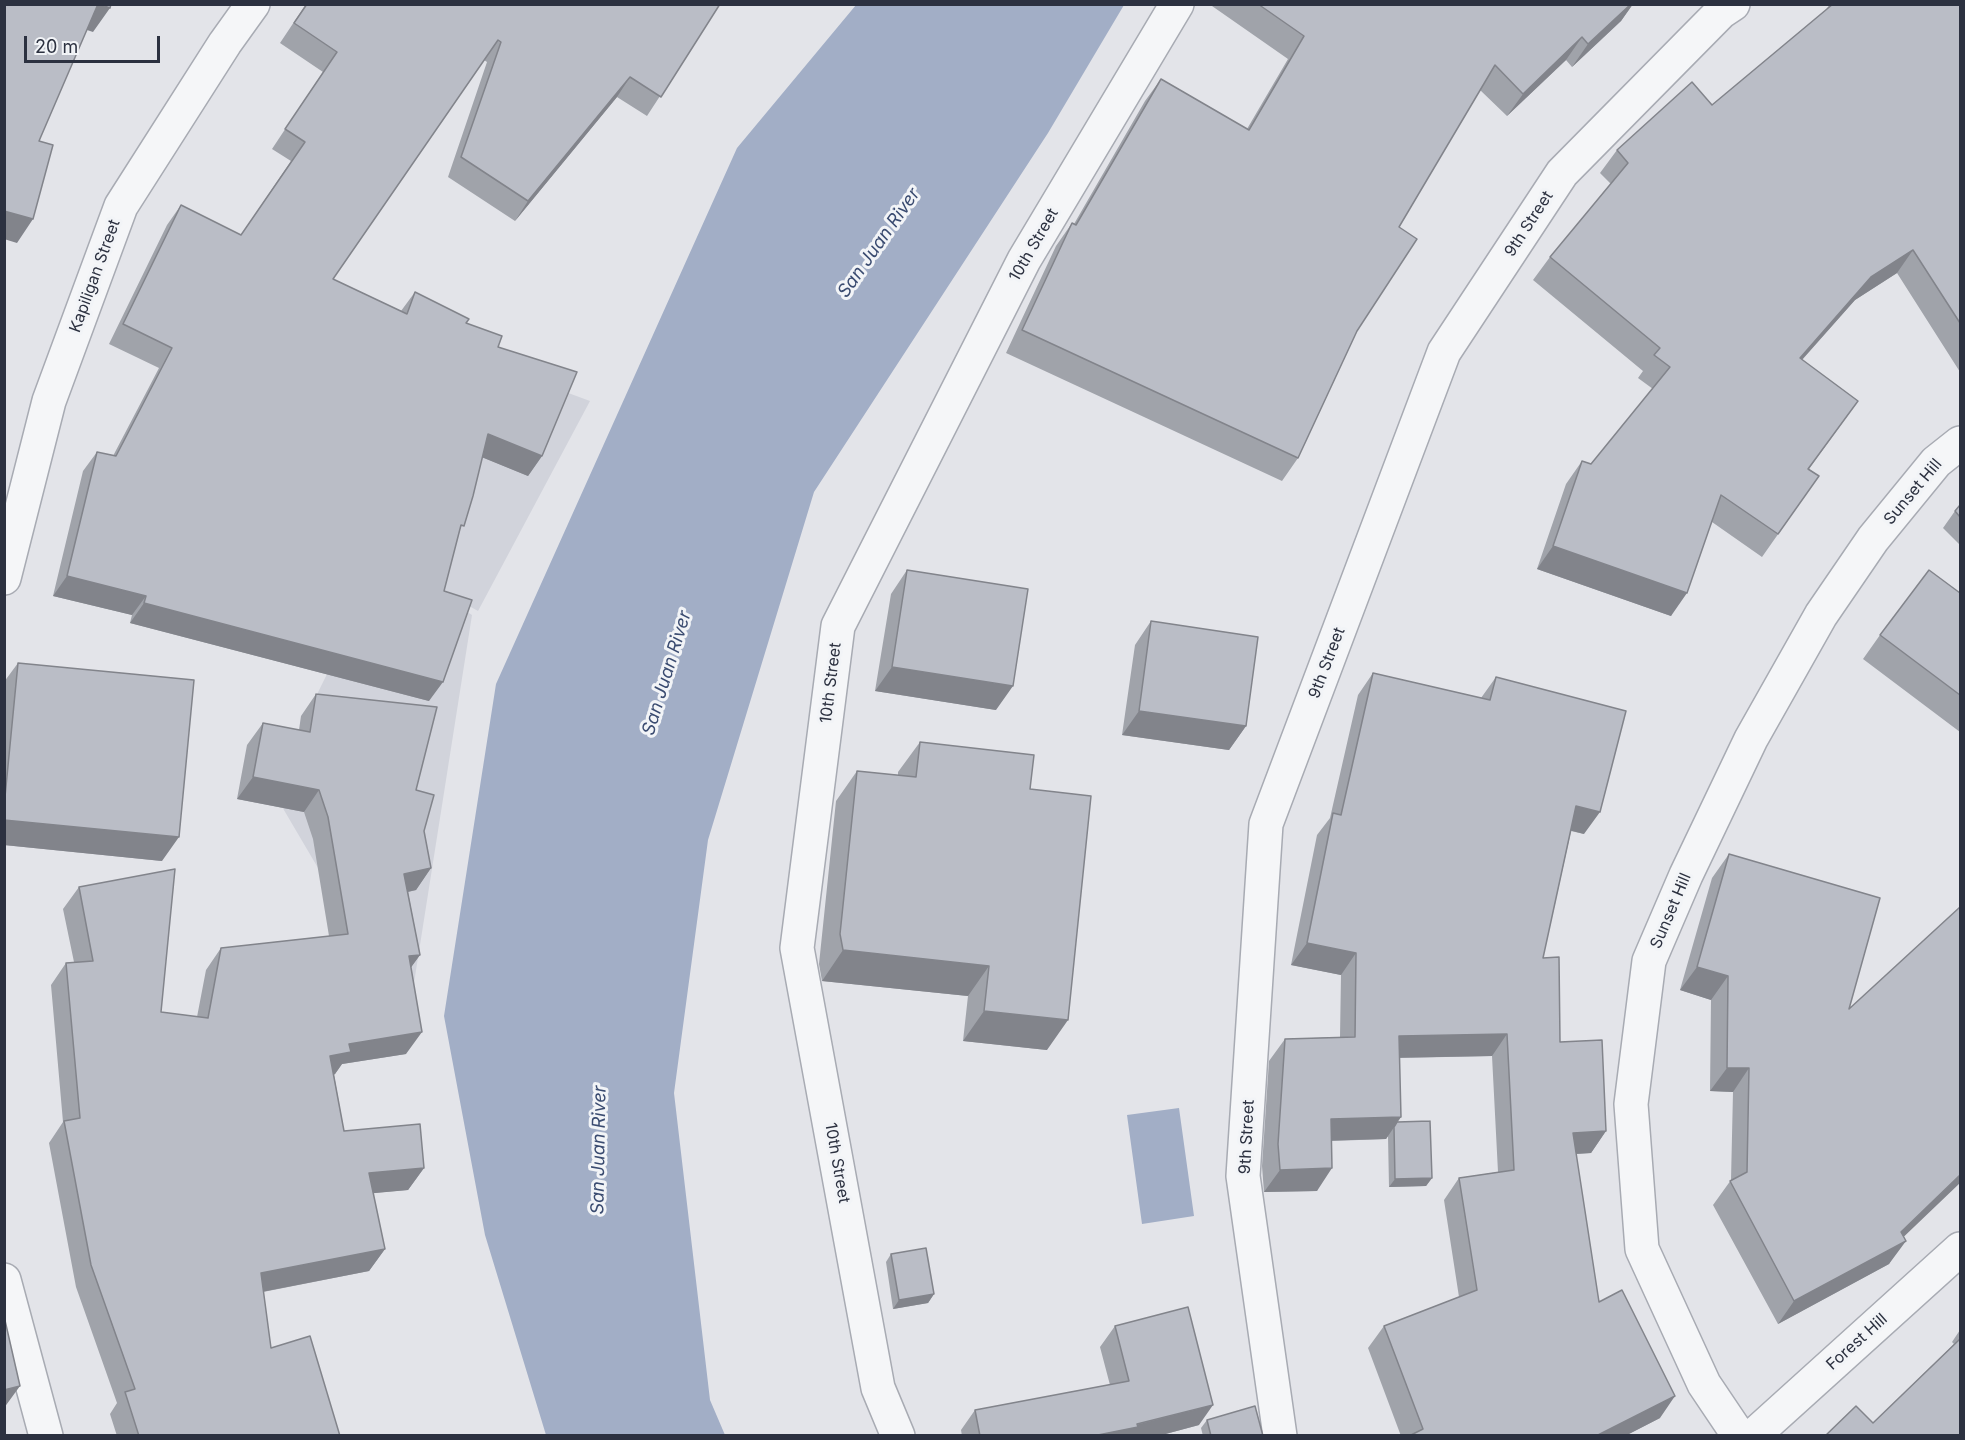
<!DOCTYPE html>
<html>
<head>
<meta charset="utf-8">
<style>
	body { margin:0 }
	#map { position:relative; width:1965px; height:1440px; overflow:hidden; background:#e3e4e9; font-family:Inter,sans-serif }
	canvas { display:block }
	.frame { position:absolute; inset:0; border:6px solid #2c3140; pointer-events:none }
	.scale { position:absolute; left:24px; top:36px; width:136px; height:27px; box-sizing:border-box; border:3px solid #2c3140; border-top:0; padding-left:8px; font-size:18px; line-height:21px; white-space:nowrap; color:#2c3140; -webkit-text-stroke:4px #f2f4f7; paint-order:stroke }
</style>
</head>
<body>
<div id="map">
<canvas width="1965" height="1440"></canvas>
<div class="frame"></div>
<div class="scale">20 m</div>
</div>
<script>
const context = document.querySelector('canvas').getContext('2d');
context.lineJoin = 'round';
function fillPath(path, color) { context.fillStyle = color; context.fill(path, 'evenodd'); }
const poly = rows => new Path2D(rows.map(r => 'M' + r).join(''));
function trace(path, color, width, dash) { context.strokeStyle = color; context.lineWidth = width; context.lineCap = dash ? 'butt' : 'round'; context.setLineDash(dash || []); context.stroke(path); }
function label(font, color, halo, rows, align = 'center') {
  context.font = font + ' Inter,sans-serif'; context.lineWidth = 6; context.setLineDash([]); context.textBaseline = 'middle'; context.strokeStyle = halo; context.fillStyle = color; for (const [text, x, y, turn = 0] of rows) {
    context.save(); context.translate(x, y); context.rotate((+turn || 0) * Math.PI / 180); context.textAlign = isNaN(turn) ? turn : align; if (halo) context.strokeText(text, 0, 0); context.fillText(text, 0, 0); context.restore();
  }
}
const built = poly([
	[351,313,590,401,478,611,398,566,472,615,408,1021,271,788,384,558]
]);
const water = poly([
	[856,5,1124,5,1048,133,814,492,708,840,674,1093,710,1400,725,1435,546,1435,485,1235,444,1016,496,684,737,148],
	[1179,1108,1194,1216,1142,1224,1127,1115]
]);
const street = poly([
	[4,578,49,401,121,206,225,43,253,4],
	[4,1280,46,1436],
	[898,1436,878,1388,797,948,838,626,1024,260,1177,4],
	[1280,1436,1243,1176,1266,824,1444,352,1562,173,1721,12,1733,4],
	[1739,1436,1704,1384,1642,1249,1631,1104,1649,961,1686,875,1751,739,1821,615,1873,539,1936,462,1960,443],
	[1753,1436,1960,1249]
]);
const wall = poly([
	[306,4,720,4,647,116,617,97,515,221,448,177,487,62,484,60,333,279,401,311,415,292,466,323,498,347,542,456,528,476,482,457,459,533,444,591,429,701,130,623,132,615,53,596,83,471,97,452,113,456,159,368,109,344,167,225,181,205,241,235,291,161,272,149,323,72,280,43],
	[1213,4,1633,4,1621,21,1572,67,1566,60,1507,116,1480,90,1399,227,1357,331,1298,458,1282,481,1006,353,1056,246,1072,223,1074,224,1145,101,1161,79,1247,129,1288,59,1212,6],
	[1830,4,1960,4,1960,372,1897,273,1855,300,1802,360,1858,401,1809,469,1819,476,1762,557,1712,522,1671,616,1537,569,1566,484,1582,461,1591,464,1653,389,1638,378,1643,371,1533,280,1550,257,1611,184,1600,173,1617,150,1712,105,1825,11],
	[1960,505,1960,545,1943,528,1955,511],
	[907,570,996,710,875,691,891,594],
	[1960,593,1960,732,1863,659,1880,635],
	[1151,621,1246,726,1229,750,1122,735,1135,645],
	[18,663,162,861,4,845,4,682],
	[1373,673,1481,698,1496,677,1584,834,1571,831,1543,958,1560,1042,1606,1131,1591,1153,1576,1154,1599,1302,1660,1418,1625,1436,1401,1436,1368,1348,1384,1326,1459,1297,1444,1200,1459,1178,1498,1172,1492,1056,1399,1058,1401,1117,1397,1122,1432,1178,1426,1186,1389,1187,1388,1136,1386,1139,1332,1141,1317,1191,1264,1192,1262,1166,1269,1061,1285,1039,1340,1037,1341,975,1291,965,1317,835,1330,818,1358,695],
	[316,694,416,790,431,868,416,890,408,892,420,955,411,967,406,1054,342,1064,335,1074,334,1075,344,1131,424,1168,408,1190,373,1193,385,1249,369,1271,263,1292,271,1348,340,1436,117,1436,110,1414,117,1403,76,1287,49,1143,63,1122,51,985,66,963,74,962,63,909,79,887,161,1012,197,1017,206,970,221,948,329,936,313,839,304,812,237,799,247,745,263,723,299,730,301,716],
	[920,742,1030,789,1047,1050,963,1041,968,996,822,981,819,964,836,801,857,771,898,775,898,772],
	[1729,854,1849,1009,1904,1237,1889,1264,1778,1324,1713,1205,1731,1180,1733,1092,1710,1091,1711,1000,1680,990,1712,878],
	[891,1254,934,1294,928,1303,893,1309,886,1262],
	[1115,1326,1199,1425,1158,1436,962,1436,961,1430,975,1410,1110,1385,1100,1347],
	[1960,1330,1960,1436,1873,1423,1954,1344,1952,1342],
	[1207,1420,1263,1436,1203,1436,1201,1428]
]);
const shadedWall = poly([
	[98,4,110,8,93,32,81,28],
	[1631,4,1633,4,1621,21,1572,67,1588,44],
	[1582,37,1566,60,1507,116,1523,94],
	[630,77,617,97,515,221,528,201],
	[4,211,33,219,17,243,4,239],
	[1913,250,1897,273,1855,300,1783,381,1800,358,1871,277],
	[488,434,542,456,528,476,474,454],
	[1553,546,1687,593,1671,616,1537,569],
	[67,576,146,596,132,615,53,596],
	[144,603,443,682,429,701,130,623],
	[892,667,1013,686,996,710,875,691],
	[1139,711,1246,726,1229,750,1122,735],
	[253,777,319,790,304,812,237,799],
	[1576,806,1600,812,1584,834,1561,828],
	[4,820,179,837,162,861,4,845],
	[431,868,416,890,389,896,404,874],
	[1307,943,1356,953,1341,975,1291,965],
	[843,950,989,966,968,996,822,981],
	[420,955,404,977,409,956],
	[1697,967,1728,976,1711,1000,1680,990],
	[984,1011,1068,1020,1047,1050,963,1041],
	[422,1032,406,1054,342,1064,335,1074,315,1078,330,1056,349,1044],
	[1507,1034,1492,1056,1383,1058,1399,1036],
	[1727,1068,1749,1068,1733,1092,1710,1091],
	[1401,1117,1386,1139,1316,1141,1331,1119],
	[1606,1131,1591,1153,1557,1155,1573,1133],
	[424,1168,408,1190,354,1195,369,1173],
	[1332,1168,1317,1191,1264,1192,1280,1170],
	[1960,1175,1960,1183,1892,1248,1906,1241,1889,1264,1778,1324,1794,1301,1901,1232],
	[1432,1178,1426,1186,1389,1187,1395,1179],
	[385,1249,369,1271,246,1295,261,1273],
	[934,1294,928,1303,893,1309,899,1300],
	[20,1386,4,1408,4,1390],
	[1675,1396,1660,1418,1625,1436,1596,1436],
	[1213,1405,1199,1425,1158,1436,1093,1436]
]);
const building = poly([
	[4,4,98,4,39,141,53,145,33,219,4,211,4,4],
	[99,4,111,4,110,8,99,4],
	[307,4,720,4,661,97,630,77,528,201,461,157,501,42,498,40,333,279,407,314,415,292,469,319,466,323,502,336,498,347,577,372,542,456,488,434,473,496,464,526,461,525,444,591,472,600,443,682,144,603,146,596,67,576,97,452,116,456,172,348,123,324,181,205,241,235,305,142,285,129,337,52,294,23,307,4],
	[1258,4,1631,4,1588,44,1582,37,1523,94,1495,65,1399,227,1417,239,1357,331,1298,458,1022,330,1072,223,1076,225,1161,79,1249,130,1304,36,1258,4],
	[1833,4,1960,4,1960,323,1913,250,1871,277,1800,358,1858,401,1808,469,1819,476,1778,534,1721,495,1687,593,1553,546,1582,461,1591,464,1670,367,1654,355,1660,348,1550,257,1628,163,1617,150,1692,82,1712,105,1833,4],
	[1960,505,1960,517,1955,511,1960,505],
	[907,570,1028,589,1013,686,892,667,907,570],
	[1929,570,1960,593,1960,695,1880,635,1929,570],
	[1151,621,1258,637,1246,726,1139,711,1151,621],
	[18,663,194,680,179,837,4,820,4,807,18,663],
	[1373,673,1490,700,1496,677,1626,711,1600,812,1576,806,1543,958,1559,957,1560,1042,1602,1040,1606,1131,1573,1133,1599,1302,1622,1290,1675,1396,1596,1436,1409,1436,1423,1429,1384,1326,1477,1290,1459,1178,1514,1170,1507,1034,1399,1036,1401,1117,1331,1119,1332,1168,1280,1170,1278,1144,1285,1039,1355,1037,1356,953,1307,943,1333,813,1341,815,1373,673],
	[316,694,437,707,416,790,434,795,424,831,431,868,404,874,420,955,409,956,422,1032,349,1044,351,1052,330,1056,344,1131,420,1124,424,1168,369,1173,385,1249,261,1273,271,1348,310,1336,340,1436,139,1436,125,1392,135,1389,91,1265,64,1121,80,1118,66,963,93,961,79,887,175,869,161,1012,208,1018,221,948,348,934,328,817,319,790,253,777,263,723,310,732,316,694],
	[920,742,1034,755,1030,789,1091,796,1068,1020,984,1011,989,966,843,950,840,934,857,771,916,777,920,742],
	[1729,854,1880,898,1849,1009,1960,907,1960,1175,1901,1232,1906,1241,1794,1301,1730,1181,1747,1172,1749,1068,1727,1068,1728,976,1697,967,1729,854],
	[1430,1121,1432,1178,1395,1179,1394,1127,1397,1122,1430,1121],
	[926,1248,934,1294,899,1300,891,1254,926,1248],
	[1188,1307,1213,1405,1137,1424,1138,1427,1093,1436,980,1436,975,1410,1129,1381,1115,1326,1188,1307],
	[4,1316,20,1386,4,1390,4,1316],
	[1960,1339,1960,1436,1825,1436,1856,1406,1873,1423,1960,1339],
	[1255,1406,1263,1436,1211,1436,1207,1420,1255,1406]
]);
const streetNames = [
	["9th Street",1529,224,-57],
	["10th Street",1034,245,-60],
	["Kapiligan Street",95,276,-70],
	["Sunset Hill",1913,492,-50],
	["9th Street",1327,663,-69],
	["10th Street",831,683,-83],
	["Sunset Hill",1671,911,-67],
	["9th Street",1247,1137,-87],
	["10th Street",837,1163,80],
	["Forest Hill",1857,1342,-42]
];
const waterNames = [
	["San Juan River",879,243,-55],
	["San Juan River",667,673,-73],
	["San Juan River",599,1150,-89]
];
fillPath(built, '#d1d3db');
fillPath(water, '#a2aec6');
trace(street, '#a8abb3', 36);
trace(street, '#f5f6f8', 33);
fillPath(wall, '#a0a3aa');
fillPath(shadedWall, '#82848b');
fillPath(building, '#babdc6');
trace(building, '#82848b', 1.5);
label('16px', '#2c3140', '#f2f4f7', streetNames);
label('italic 18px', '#3a4b70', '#f2f4f7', waterNames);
</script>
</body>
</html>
